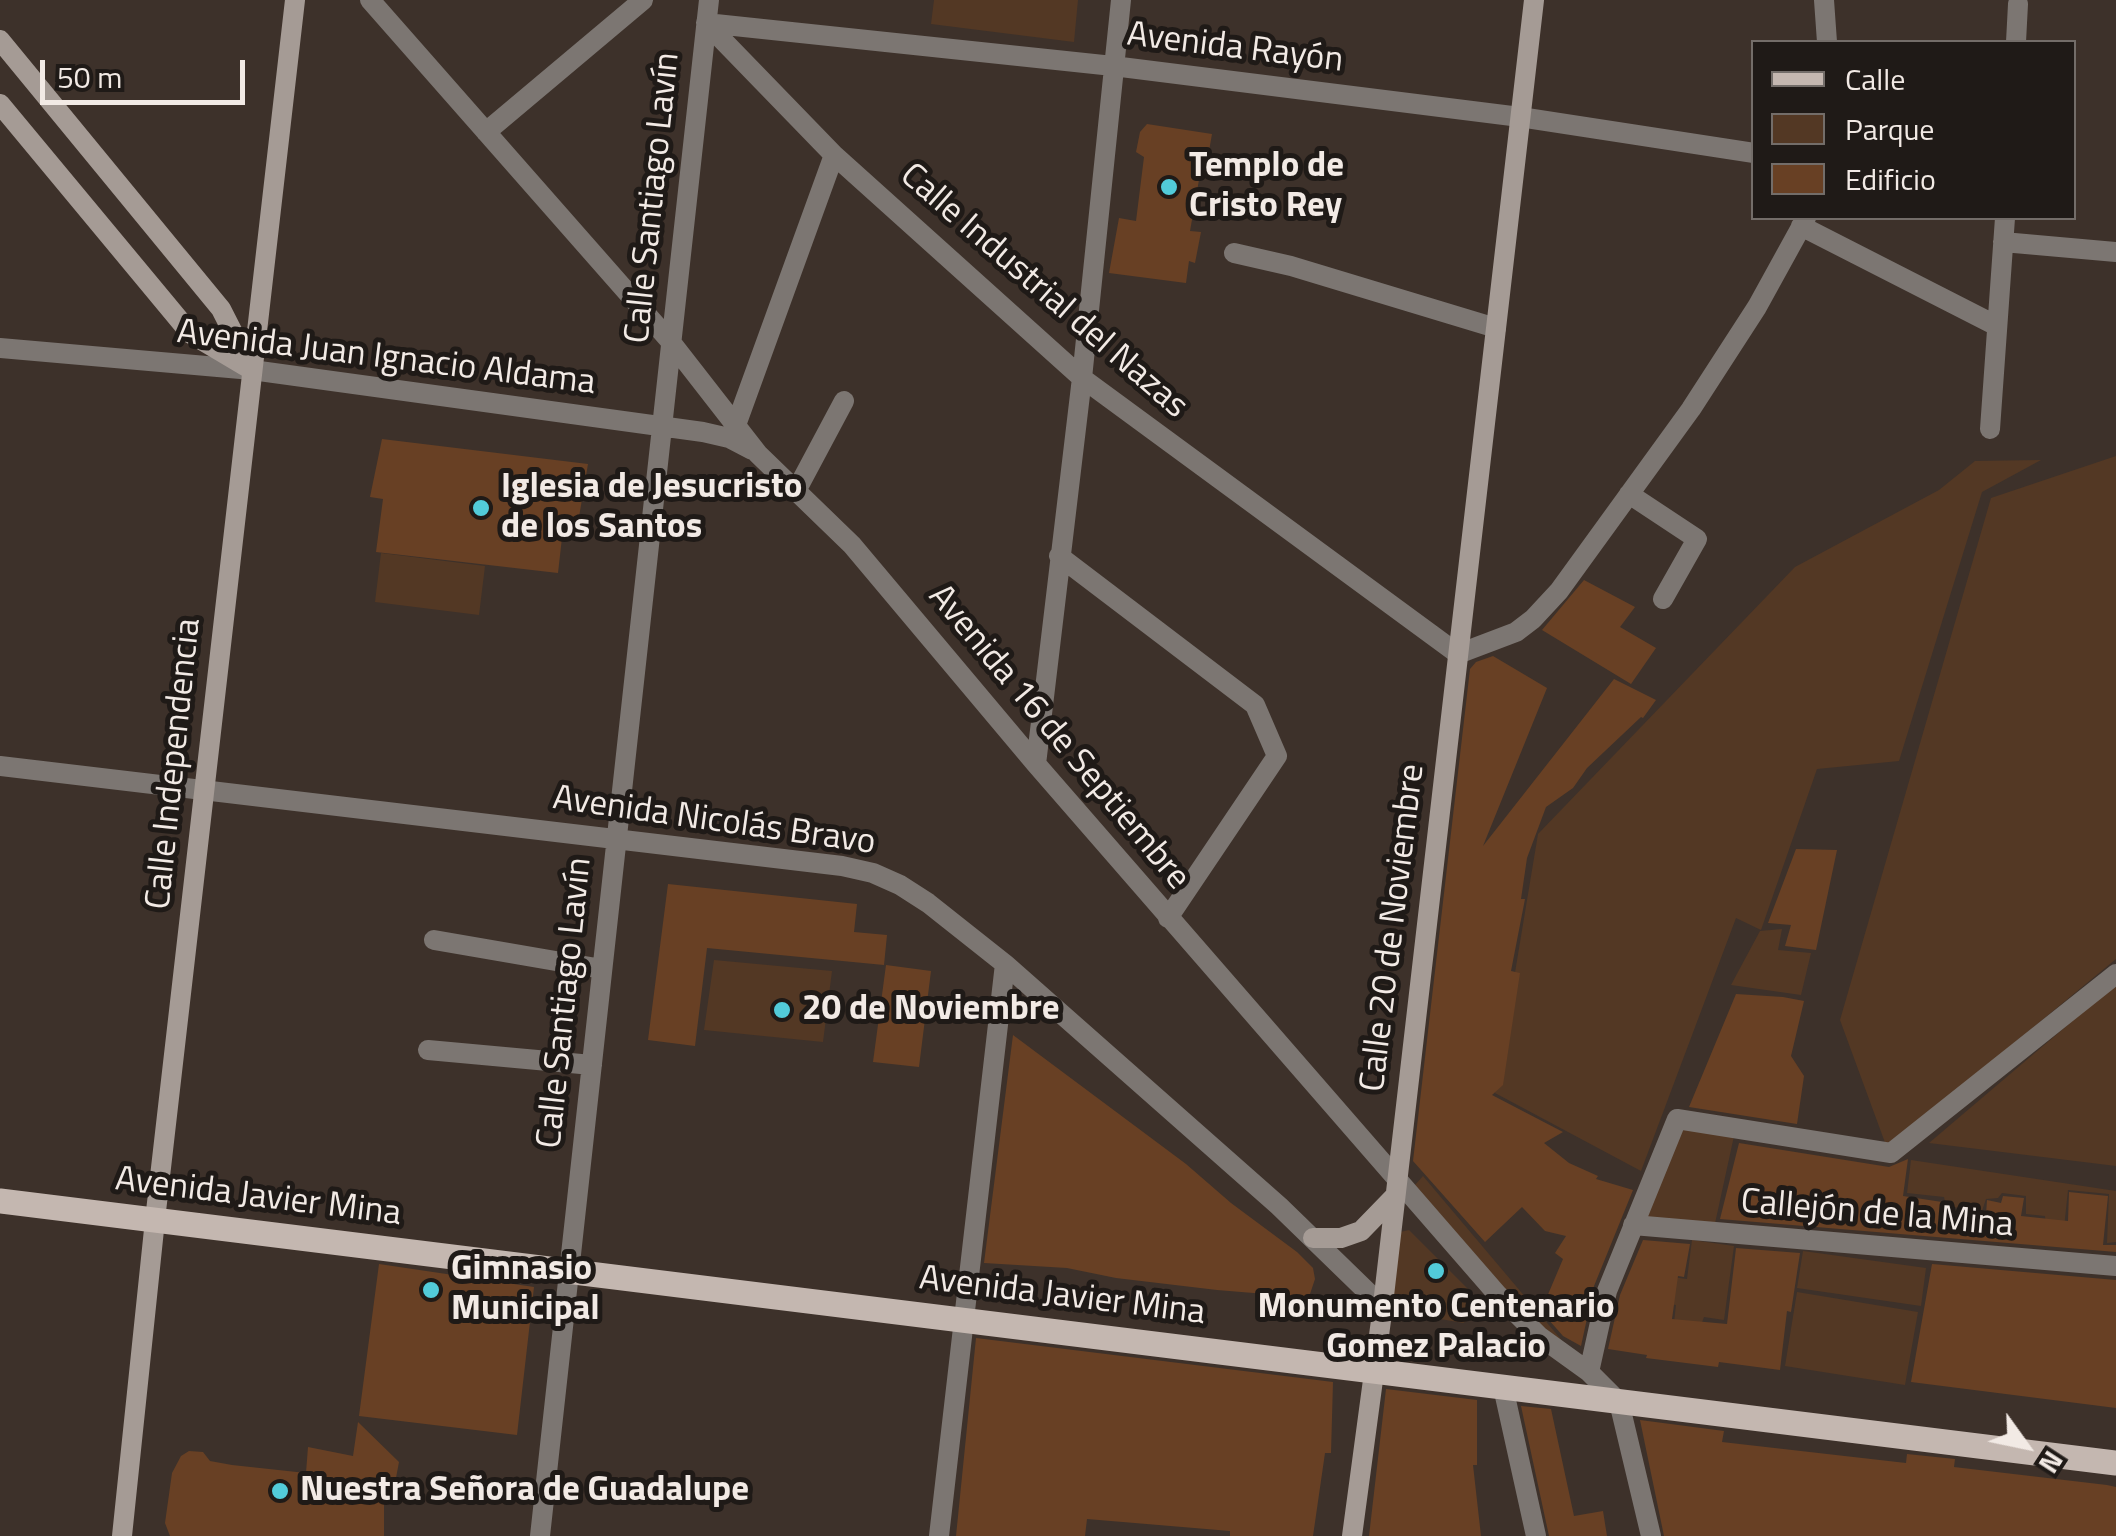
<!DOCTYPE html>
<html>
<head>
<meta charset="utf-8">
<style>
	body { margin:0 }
	#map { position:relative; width:2116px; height:1536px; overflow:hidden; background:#3d312a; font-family:"Titillium Web",sans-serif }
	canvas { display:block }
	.legend { position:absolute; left:1751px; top:40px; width:325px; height:180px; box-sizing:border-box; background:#1f1a17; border:2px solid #736d69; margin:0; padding:12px 18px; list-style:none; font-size:30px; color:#f2eae5 }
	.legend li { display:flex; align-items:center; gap:20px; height:50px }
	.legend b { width:50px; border:2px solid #736d69 }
	.north { position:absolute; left:1976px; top:1396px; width:100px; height:100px; -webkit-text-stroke:8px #1f1a17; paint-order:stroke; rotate:123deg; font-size:28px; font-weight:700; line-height:40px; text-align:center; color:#f2eae5 }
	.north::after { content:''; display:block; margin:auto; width:35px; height:45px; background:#f2eae5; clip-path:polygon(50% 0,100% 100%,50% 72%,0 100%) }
	.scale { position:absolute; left:40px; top:60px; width:205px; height:45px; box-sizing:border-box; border:5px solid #f2eae5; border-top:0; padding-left:12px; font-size:30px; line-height:35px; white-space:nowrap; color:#f2eae5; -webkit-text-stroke:8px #1f1a17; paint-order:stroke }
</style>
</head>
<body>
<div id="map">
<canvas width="2116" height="1536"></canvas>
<ul class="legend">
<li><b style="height:12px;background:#c4b7b0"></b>Calle</li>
<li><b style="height:28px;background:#533824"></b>Parque</li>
<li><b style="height:28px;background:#684024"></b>Edificio</li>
</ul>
<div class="north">N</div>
<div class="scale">50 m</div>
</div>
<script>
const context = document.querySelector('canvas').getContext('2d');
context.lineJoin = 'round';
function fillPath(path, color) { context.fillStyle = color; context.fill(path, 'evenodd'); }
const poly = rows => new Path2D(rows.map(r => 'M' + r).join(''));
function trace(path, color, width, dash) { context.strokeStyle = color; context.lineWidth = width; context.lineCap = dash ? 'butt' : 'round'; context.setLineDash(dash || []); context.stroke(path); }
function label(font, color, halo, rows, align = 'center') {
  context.font = font + ' "Titillium Web",sans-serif'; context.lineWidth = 10; context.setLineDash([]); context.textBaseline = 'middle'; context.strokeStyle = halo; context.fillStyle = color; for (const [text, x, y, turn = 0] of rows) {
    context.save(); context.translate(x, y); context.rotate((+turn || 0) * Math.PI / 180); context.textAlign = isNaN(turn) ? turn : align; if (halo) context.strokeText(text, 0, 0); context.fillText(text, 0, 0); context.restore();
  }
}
const green = poly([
	[934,0,1078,0,1074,42,931,24],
	[2116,456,2116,959,1887,1148,1840,1020,1991,498],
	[2041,460,1982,492,1899,761,1817,769,1761,930,1736,918,1641,1171,1495,1093,1538,834,1795,567,1939,490,1975,461],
	[381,553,485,566,479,615,375,602],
	[1782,929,1778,950,1811,953,1801,995,1731,985,1760,931],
	[714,960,832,971,823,1042,704,1030],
	[2116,984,2116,1166,1929,1143],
	[1679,1124,1734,1136,1714,1228,1639,1221],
	[1911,1160,2116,1191,2116,1242,2107,1243,2109,1194,2068,1190,2064,1228,2046,1226,2045,1216,2026,1214,2026,1196,2002,1193,1998,1198,1986,1199,1982,1211,1946,1206,1944,1197,1907,1193],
	[1423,1176,1570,1350,1521,1327,1407,1194],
	[1409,1230,1471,1292,1476,1301,1474,1317,1463,1323,1401,1312,1395,1308,1390,1300,1400,1232],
	[1692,1240,1734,1246,1724,1320,1704,1317,1701,1325,1674,1322,1676,1305,1653,1302,1657,1275,1687,1279],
	[1803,1251,1926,1268,1921,1306,1797,1288],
	[1797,1292,1918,1312,1905,1385,1785,1366]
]);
const building = poly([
	[1147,124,1212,134,1209,151,1203,157,1190,231,1201,232,1195,263,1189,261,1186,283,1109,273,1119,218,1136,221,1144,157,1136,152,1140,132],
	[382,439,588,464,579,517,564,520,558,573,376,552,383,499,370,497],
	[1584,580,1635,607,1620,627,1656,648,1631,684,1542,630],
	[1493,656,1547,688,1483,846,1614,679,1656,700,1643,718,1641,717,1587,768,1573,788,1546,807,1527,858,1521,899,1525,899,1511,971,1520,973,1503,1085,1492,1095,1563,1132,1544,1143,1569,1163,1598,1176,1596,1179,1633,1190,1594,1286,1581,1346,1563,1336,1541,1311,1563,1259,1555,1253,1566,1236,1545,1231,1522,1207,1485,1242,1413,1161,1470,669,1476,662],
	[1796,849,1837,850,1816,950,1785,946,1791,925,1768,923],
	[668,884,857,904,854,932,887,935,884,965,707,948,695,1046,648,1040],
	[886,965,931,971,919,1067,873,1062],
	[1736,994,1783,997,1804,1001,1791,1056,1804,1076,1797,1124,1689,1107],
	[1013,1035,1186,1164,1231,1203,1297,1252,1313,1268,1315,1279,1310,1294,1302,1297,1217,1290,1116,1278,1067,1268,984,1263],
	[1739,1143,1889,1167,1908,1159,1903,1196,1942,1202,1941,1208,1986,1215,1987,1200,2001,1203,2003,1196,2024,1198,2021,1216,2068,1221,2069,1192,2108,1196,2103,1245,2116,1245,2116,1252,1720,1219],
	[1643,1240,1690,1244,1684,1277,1678,1276,1672,1319,1727,1324,1736,1248,1800,1253,1791,1312,1787,1311,1780,1370,1719,1362,1718,1367,1646,1358,1647,1355,1608,1349,1620,1295],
	[379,1264,534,1287,517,1435,359,1416],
	[1932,1264,2116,1280,2116,1408,1911,1382],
	[976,1338,1333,1382,1331,1453,1325,1453,1313,1536,1230,1536,1230,1531,1087,1519,1085,1536,956,1536],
	[1386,1389,1477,1400,1477,1465,1473,1465,1481,1536,1369,1536],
	[1521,1406,1551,1409,1574,1516,1603,1511,1607,1536,1549,1536],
	[1640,1420,1724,1431,1722,1442,1906,1463,1907,1454,1955,1459,1954,1467,2107,1485,2116,1487,2116,1536,1664,1536],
	[358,1422,399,1462,395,1483,384,1498,384,1536,170,1536,165,1523,172,1473,181,1456,189,1451,203,1452,210,1461,232,1465,306,1473,308,1447,353,1456]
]);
const street = poly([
	[370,0,670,341,758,454,852,545,1036,764,1497,1294,1539,1336,1589,1372,1619,1402,1651,1536],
	[1824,0,1827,42],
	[706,23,834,155,1082,378,1458,654,1516,632,1533,619,1559,591,1691,409,1757,307,1806,218],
	[706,23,1113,66,1520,117,1754,153],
	[2016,42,2018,4],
	[486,132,643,0],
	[1801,226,1997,326],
	[2003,242,2116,252],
	[1234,253,1291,266,1496,328],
	[0,348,252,370,703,432,729,438,752,450],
	[736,425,834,155],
	[1990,429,2005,218],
	[796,491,844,401],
	[1629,494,1697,539,1663,599],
	[1059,556,1255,705,1277,756,1168,918],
	[1036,764,1082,378,1121,0],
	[0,766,842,866,873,873,900,885,928,903,1005,964,1279,1206,1383,1307],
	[434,940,602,969],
	[428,1050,592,1065],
	[1633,1225,2116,1266],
	[1589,1372,1607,1291,1677,1119,1891,1153,2116,974],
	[1503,1387,1536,1536],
	[540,1536,709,0],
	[939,1536,1005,964]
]);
const secondary = poly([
	[0,40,221,309,251,368],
	[0,104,191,334,250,369],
	[1313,1238,1341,1238,1361,1231,1394,1197],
	[122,1536,155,1220,295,0],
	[1352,1536,1382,1313,1534,0]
]);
const primary = poly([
	[0,1201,2116,1463]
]);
const markers = [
	[1169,187,10,"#52cbd9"],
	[481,508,10,"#52cbd9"],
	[782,1010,10,"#52cbd9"],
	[1436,1271,10,"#52cbd9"],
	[431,1290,10,"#52cbd9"],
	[280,1491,10,"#52cbd9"]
];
const streetNames = [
	["Avenida Rayón",1235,49,7],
	["Calle Santiago Lavín",654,198,-84],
	["Calle Industrial del Nazas",1043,292,41],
	["Avenida Juan Ignacio Aldama",386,359,7],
	["Avenida 16 de Septiembre",1058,738,50],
	["Calle Independencia",175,764,-84],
	["Avenida Nicolás Bravo",714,822,8],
	["Calle 20 de Noviembre",1394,928,-83],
	["Calle Santiago Lavín",566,1003,-84],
	["Avenida Javier Mina",258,1198,7],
	["Callejón de la Mina",1877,1215,5],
	["Avenida Javier Mina",1062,1297,7]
];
const poiNames = [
	["Templo de",1189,167],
	["Cristo Rey",1189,207],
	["Iglesia de Jesucristo",501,488],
	["de los Santos",501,528],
	["20 de Noviembre",802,1010],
	["Gimnasio",451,1270],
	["Municipal",451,1310],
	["Monumento Centenario",1436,1308,"center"],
	["Gomez Palacio",1436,1348,"center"],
	["Nuestra Señora de Guadalupe",300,1491]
];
fillPath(green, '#533824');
fillPath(building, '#684024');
trace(street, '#7c7672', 20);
trace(secondary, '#a59b95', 20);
trace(primary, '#c4b7b0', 25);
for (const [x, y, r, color] of markers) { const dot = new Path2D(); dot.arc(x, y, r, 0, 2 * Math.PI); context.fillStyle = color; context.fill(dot); trace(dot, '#1f1a17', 4); }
label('35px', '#f2eae5', '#1f1a17', streetNames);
label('bold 35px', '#f2eae5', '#1f1a17', poiNames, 'left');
</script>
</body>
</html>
